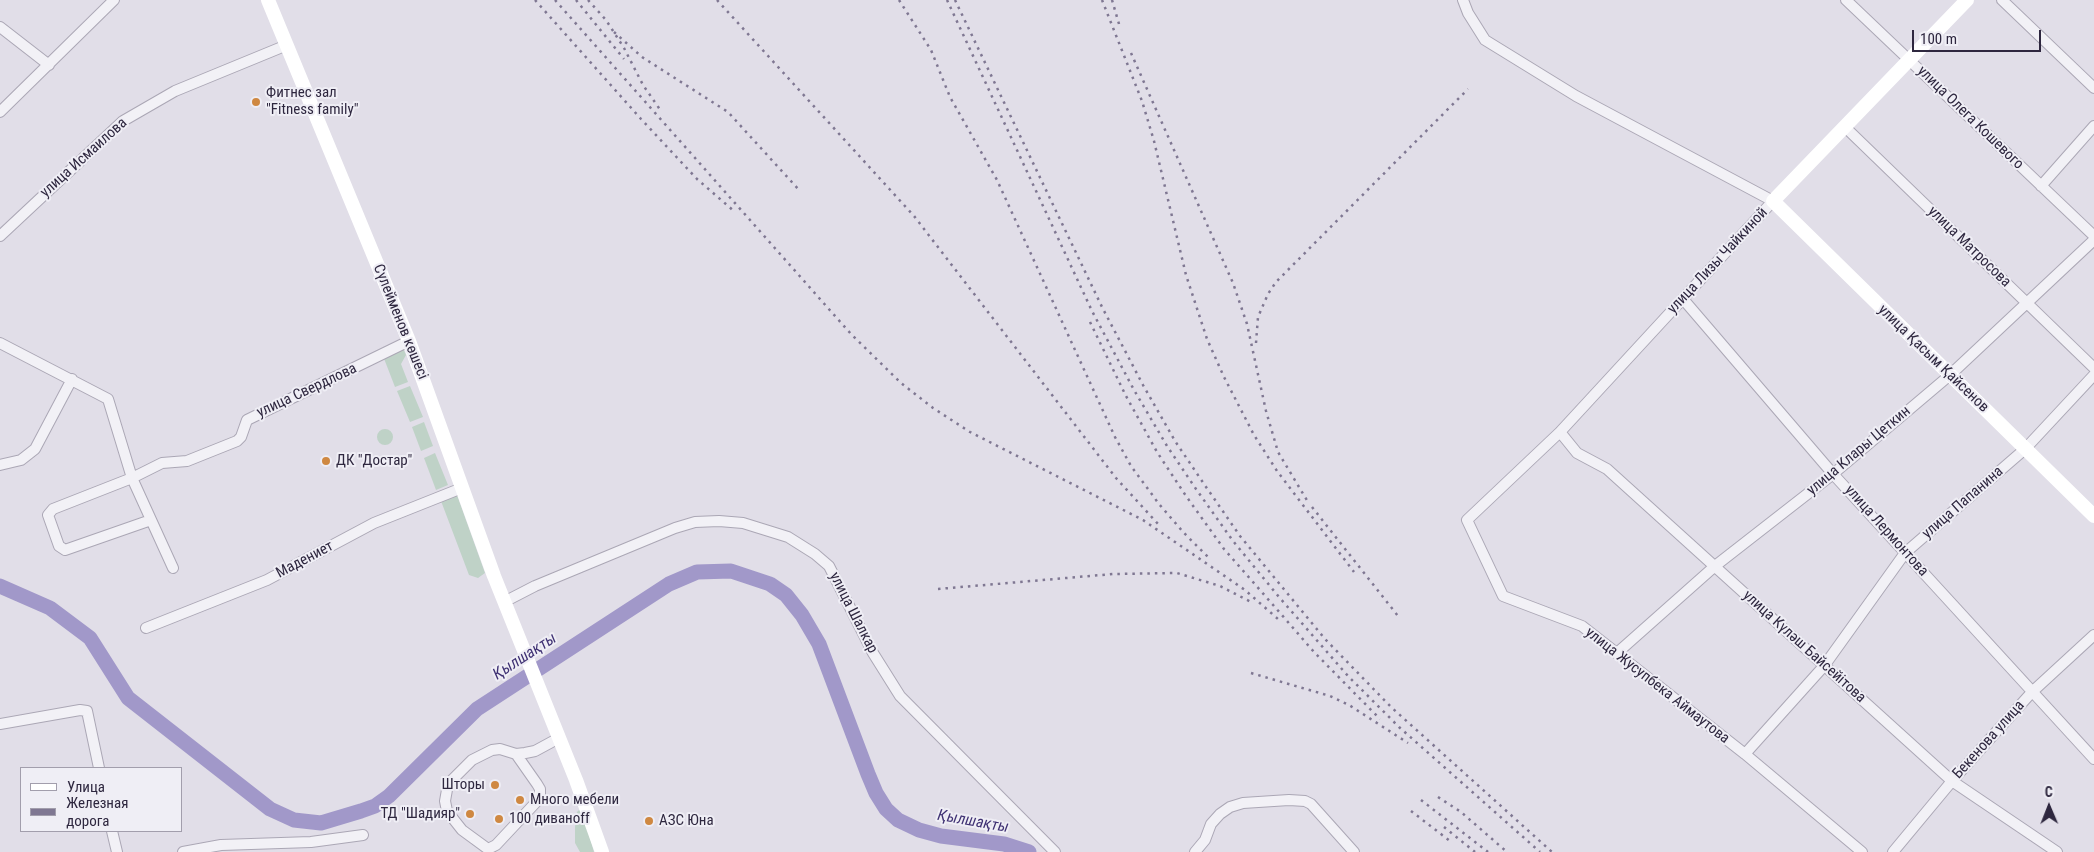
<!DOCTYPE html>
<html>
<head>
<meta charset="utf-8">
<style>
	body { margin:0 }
	#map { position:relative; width:2094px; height:852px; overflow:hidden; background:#e1dee8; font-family:"Roboto Condensed",sans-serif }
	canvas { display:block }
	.legend { position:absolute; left:20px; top:767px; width:162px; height:65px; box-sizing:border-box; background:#efeef5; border:1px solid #a29eac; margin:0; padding:6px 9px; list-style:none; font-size:15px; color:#2e273f }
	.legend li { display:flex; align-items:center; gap:10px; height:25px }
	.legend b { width:25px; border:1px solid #a29eac }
	.north { position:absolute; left:2024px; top:782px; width:50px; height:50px; -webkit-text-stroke:4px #efeef5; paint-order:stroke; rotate:359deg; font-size:14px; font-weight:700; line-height:20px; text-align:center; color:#2e273f }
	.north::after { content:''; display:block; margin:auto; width:18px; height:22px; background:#2e273f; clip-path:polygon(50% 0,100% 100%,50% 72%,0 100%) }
	.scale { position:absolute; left:1912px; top:30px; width:129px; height:22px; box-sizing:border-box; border:2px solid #2e273f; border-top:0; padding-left:6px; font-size:15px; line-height:18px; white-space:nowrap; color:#2e273f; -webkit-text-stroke:4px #efeef5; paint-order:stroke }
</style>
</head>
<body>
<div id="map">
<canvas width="2094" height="852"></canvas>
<ul class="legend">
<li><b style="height:6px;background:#fff"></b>Улица</li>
<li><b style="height:6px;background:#7f7792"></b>Железная дорога</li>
</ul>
<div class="north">С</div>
<div class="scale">100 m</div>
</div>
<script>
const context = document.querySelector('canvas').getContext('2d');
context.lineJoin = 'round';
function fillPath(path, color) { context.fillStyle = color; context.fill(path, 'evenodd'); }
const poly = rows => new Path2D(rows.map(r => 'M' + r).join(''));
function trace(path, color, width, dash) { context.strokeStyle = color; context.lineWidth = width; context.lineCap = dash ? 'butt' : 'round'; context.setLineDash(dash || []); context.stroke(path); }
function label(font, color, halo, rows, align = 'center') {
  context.font = font + ' "Roboto Condensed",sans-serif'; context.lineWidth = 4; context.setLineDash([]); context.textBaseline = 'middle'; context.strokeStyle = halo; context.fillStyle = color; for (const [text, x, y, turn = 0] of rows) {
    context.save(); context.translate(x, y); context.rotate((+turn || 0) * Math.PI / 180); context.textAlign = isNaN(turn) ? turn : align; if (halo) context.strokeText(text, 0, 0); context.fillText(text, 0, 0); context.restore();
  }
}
const green = poly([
	[403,348,406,355,401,364,408,382,395,387,383,356],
	[410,386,423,417,410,422,397,391],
	[424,422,433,446,421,451,412,427],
	'377 437a8 8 0 1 1 16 0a8 8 0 1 1-16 0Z',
	[435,453,448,485,436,490,424,458],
	[457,495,485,573,478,578,469,575,441,501],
	[579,810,582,810,594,852,580,852,575,843,575,827,577,812]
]);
const river = poly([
	[0,586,50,608,90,638,128,698,270,809,294,820,321,823,361,811,375,806,389,796,477,709,669,584,697,572,731,571,770,584,786,595,802,615,819,644,868,774,876,793,886,809,898,820,919,830,941,836,1004,844,1029,852]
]);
const street = poly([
	[1463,0,1468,13,1485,40,1576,96,1773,201,1560,432,1467,520,1503,596,1582,626,1745,754,1862,852],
	[1846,0,2094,236],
	[2002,0,2094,88],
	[0,27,49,65],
	[0,112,114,0],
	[1845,127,2094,368],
	[2041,186,2094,126],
	[0,236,123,121,175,91,287,45],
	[1683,299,1833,474,2094,759],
	[0,343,108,399,132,478,173,568],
	[1560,432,1577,453,1607,469,1952,781,2057,852],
	[0,465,21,460,35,449,72,379],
	[151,520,65,550,59,546,48,515,53,509,132,478,162,463,187,461,237,441,241,437,247,420,409,341],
	[504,602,535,586,675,528,695,522,719,521,743,523,788,537,815,554,829,566,873,653,900,696,1055,852],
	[146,628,267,580,374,523,462,488],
	[1617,653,1715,566,1833,474,1950,375,2094,240],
	[0,724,80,710,87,711,99,768],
	[516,754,537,784,540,789,540,798,496,845,488,849,462,830,447,811,445,801,448,784,472,760,492,750,500,749,516,754,525,753,535,751,559,738],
	[1745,754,1824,666,1905,553,2025,449,2094,375],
	[112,831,117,852],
	[183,852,221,845,311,842,363,835],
	[1195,852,1205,840,1211,824,1220,814,1230,807,1243,803,1289,800,1305,801,1311,804,1354,852],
	[1893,852,1952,781,2032,692,2094,635]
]);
const secondary = poly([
	[268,0,409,341,494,576,576,780,602,852],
	[1967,0,1773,201,2094,516]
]);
const rail = poly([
	[535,0,641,119,697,179,735,212],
	[555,0,851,334,901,383,933,408,970,432,1143,520,1245,590,1278,619],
	[576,0,624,59],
	[588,0,606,20,624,48,643,85,661,111],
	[717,0,914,216,1116,478,1159,525],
	[899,0,931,50,950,97,997,180,1115,437,1131,466,1159,504,1184,533,1209,558],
	[947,0,1092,311,1134,390,1167,446,1196,489,1233,541,1279,597,1348,676,1399,727,1540,852],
	[955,0,1102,307,1143,385,1175,441,1204,484,1240,536,1325,639,1391,707,1552,852],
	[1102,0,1142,101,1154,141,1186,275,1207,339,1224,377,1254,435,1277,471,1354,572],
	[1112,0,1119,24],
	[614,32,642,57,728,112,800,191],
	[1131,53,1233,283,1247,324,1266,411,1278,452,1308,502],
	[1090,322,1126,396,1157,452,1186,496,1224,549,1274,606,1314,652,1380,719],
	[1256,343,1258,317,1268,294,1276,282,1468,89],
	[1312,507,1398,616],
	[938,589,1113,574,1177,573,1220,586,1253,603],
	[1251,673,1330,696,1349,705,1408,743],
	[1438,797,1461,812,1507,852],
	[1421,800,1488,852],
	[1411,811,1450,841],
	[1444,827,1475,852]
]);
const markers = [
	[256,102,5,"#cf8841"],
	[326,461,5,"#cf8841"],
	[495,785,5,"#cf8841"],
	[520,800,5,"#cf8841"],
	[470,814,5,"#cf8841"],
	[499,819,5,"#cf8841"],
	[649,821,5,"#cf8841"]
];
const poiNames = [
	["Фитнес зал",266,93],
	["\"Fitness family\"",266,110],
	["ДК \"Достар\"",336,461],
	["Шторы",485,785,"right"],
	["Много мебели",530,800],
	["ТД \"Шадияр\"",460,814,"right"],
	["100 диваноff",509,819],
	["АЗС Юна",659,821]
];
const streetNames = [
	["улица Олега Кошевого",1970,118,44],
	["улица Исмаилова",84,158,-42],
	["улица Матросова",1969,247,44],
	["улица Лизы Чайкиной",1718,261,-47],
	["Сүлейменов көшесі",400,322,68],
	["улица Қасым Қайсенов",1933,359,44],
	["улица Свердлова",307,391,-25],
	["улица Клары Цеткин",1859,451,-40],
	["улица Папанина",1963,503,-41],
	["улица Лермонтова",1886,531,48],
	["Мадениет",305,560,-28],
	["улица Шалкар",853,613,63],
	["улица Күләш Байсейітова",1804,647,42],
	["улица Жусупбека Аймаутова",1657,686,38],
	["Бекенова улица",1989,740,-48]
];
const waterNames = [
	["Қылшақты",525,657,-33],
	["Қылшақты",973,822,10]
];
fillPath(green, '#bfd2c7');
trace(river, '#a198c9', 15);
trace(street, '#aba7b5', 12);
trace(street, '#f2f1f6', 10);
trace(secondary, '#fff', 14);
trace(rail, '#7f7792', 2.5, [2.5, 5]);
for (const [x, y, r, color] of markers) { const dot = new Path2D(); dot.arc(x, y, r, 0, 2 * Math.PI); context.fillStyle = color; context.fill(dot); trace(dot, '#efeef5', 2); }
label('15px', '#2e273f', '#efeef5', poiNames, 'left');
label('15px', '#2e273f', '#efeef5', streetNames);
label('italic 16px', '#3f3173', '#efeef5', waterNames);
</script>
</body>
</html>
